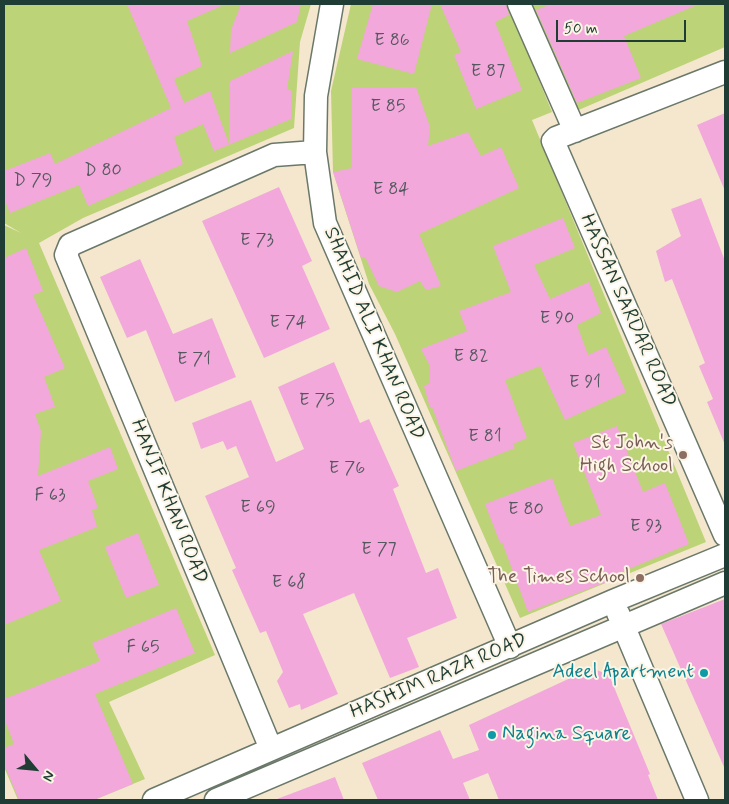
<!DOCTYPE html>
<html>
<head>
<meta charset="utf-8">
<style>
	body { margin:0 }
	#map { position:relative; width:729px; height:804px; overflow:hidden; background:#f5e7cd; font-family:Mynerve,sans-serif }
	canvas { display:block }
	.frame { position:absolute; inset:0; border:5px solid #1f3d34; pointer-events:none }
	.north { position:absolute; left:10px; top:744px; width:50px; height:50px; -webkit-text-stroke:4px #fcf5e5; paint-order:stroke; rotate:118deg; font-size:14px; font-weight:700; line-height:20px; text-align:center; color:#1f3d34 }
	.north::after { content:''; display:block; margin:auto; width:18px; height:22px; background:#1f3d34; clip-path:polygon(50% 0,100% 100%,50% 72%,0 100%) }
	.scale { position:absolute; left:556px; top:20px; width:130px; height:22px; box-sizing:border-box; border:2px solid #1f3d34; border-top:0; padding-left:6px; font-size:15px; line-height:18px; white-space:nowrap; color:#1f3d34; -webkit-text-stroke:4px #fcf5e5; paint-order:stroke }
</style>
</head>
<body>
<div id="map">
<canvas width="729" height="804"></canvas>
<div class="frame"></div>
<div class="north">N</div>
<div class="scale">50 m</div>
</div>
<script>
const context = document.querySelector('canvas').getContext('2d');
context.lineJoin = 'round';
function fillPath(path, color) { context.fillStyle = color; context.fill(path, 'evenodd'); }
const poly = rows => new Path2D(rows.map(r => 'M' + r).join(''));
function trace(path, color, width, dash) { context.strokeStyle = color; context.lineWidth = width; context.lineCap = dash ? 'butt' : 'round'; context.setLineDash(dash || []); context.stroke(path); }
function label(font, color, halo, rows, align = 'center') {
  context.font = font + ' Mynerve,sans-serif'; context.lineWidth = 4; context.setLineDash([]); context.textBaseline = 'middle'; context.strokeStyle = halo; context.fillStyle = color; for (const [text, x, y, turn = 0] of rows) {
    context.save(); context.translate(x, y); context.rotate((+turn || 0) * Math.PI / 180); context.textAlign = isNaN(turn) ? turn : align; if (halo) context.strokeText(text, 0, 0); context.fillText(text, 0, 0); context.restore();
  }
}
const green = poly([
	[4,4,311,4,300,42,294,128,83,218,39,243,215,655,109,702,145,779,94,800,18,800,4,767,4,225,21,233,4,223],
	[351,4,508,4,552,112,532,120,706,542,520,618,395,334,369,284,333,172,331,91],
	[529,4,725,4,725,47,574,112]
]);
const building = poly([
	[127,4,226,4,187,21,202,66,174,79,184,103,210,91,229,144,230,81,293,51,287,89,292,91,291,119,214,151,203,124,174,137,183,164,88,206,79,185,10,213,4,198,4,171,50,153,55,164,171,108],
	[241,4,301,4,297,22,230,53,231,30],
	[373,4,432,4,414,74,357,59],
	[440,4,506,4,509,15,495,22,522,90,476,109,454,55,461,52],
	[551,4,699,4,624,36,641,78,577,103,536,10],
	[416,87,430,127,428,146,468,132,481,156,501,147,519,188,419,234,441,286,426,290,420,281,397,292,379,286,365,257,361,258,333,172,352,168,352,88],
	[725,113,725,191,697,125],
	[279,187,312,261,302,266,330,329,264,358,202,221],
	[701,198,725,261,725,445,707,402,713,399,699,366,705,363,672,279,665,282,656,251,681,236,671,209],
	[563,218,575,248,534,265,550,299,589,282,601,313,577,325,588,355,606,347,626,392,565,420,540,366,505,380,527,438,513,444,515,448,456,471,432,407,430,408,424,386,430,383,430,366,421,349,467,331,459,311,511,292,493,246],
	[26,248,43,291,33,295,65,368,44,377,55,407,35,414,41,431,38,476,110,447,118,469,88,481,98,508,92,510,97,527,39,550,61,601,4,625,4,258],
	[140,259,173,334,212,318,236,377,175,402,146,330,127,338,100,277],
	[334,362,360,423,369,419,399,486,393,489,426,573,438,568,457,618,407,638,419,667,390,678,354,593,303,614,338,694,301,710,300,704,289,708,277,681,283,672,266,631,260,633,232,570,236,568,205,496,249,477,236,446,227,450,223,441,201,449,192,423,251,400,276,462,304,449,278,387],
	[617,426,643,492,665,483,689,544,607,578,609,581,528,612,502,542,500,543,485,504,552,478,570,526,601,515,573,443],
	[138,533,159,585,126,598,105,547],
	[725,599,725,767,724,767,661,624],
	[176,608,195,653,95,694,133,784,94,800,19,800,4,764,4,748,14,744,4,718,4,699,100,661,92,643],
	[592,668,609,675,650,774,648,775,658,800,499,800,488,773,463,783,470,800,378,800,362,763,440,730,453,759,479,750,469,725],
	[335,777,344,800,277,800,277,799]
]);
const minor = poly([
	[332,4,316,96,315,152,325,223,510,647],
	[519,4,575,131],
	[725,72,556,138,553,141,725,535],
	[618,613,697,800],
	[271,749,66,255,70,245,274,155,315,152],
	[154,800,613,601,725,555],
	[216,800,725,583]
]);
const markers = [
	[683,455,5,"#8d6e63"],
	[640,578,5,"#8d6e63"],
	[704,673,5,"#0f9aa8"],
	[492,735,5,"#0f9aa8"]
];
const numberNames = [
	["E 86",392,41],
	["E 87",488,72],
	["E 85",388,107],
	["D 80",103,171],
	["D 79",33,181],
	["E 84",391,190],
	["E 73",257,241],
	["E 90",557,319],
	["E 74",288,323],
	["E 82",471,357],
	["E 71",194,360],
	["E 91",585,383],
	["E 75",317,401],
	["E 81",485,437],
	["E 76",347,469],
	["F 63",50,496],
	["E 69",258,508],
	["E 80",526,510],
	["E 93",646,527],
	["E 77",379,550],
	["E 68",289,583],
	["F 65",143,648]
];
const streetNames = [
	["HASSAN SARDAR ROAD",627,311,66],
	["SHAHID ALI KHAN ROAD",373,334,67],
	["HANIF KHAN ROAD",168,502,68],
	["HASHIM RAZA ROAD",439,677,-23]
];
const educationNames = [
	["St John's",673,444],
	["High School",673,467],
	["The Times School",630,578]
];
const cultureNames = [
	["Adeel Apartment",694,673],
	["Nagina Square",502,735,"left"]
];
fillPath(green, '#bdd377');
fillPath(building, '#f2a8db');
trace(minor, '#6a786a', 25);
trace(minor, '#fff', 22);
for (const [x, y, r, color] of markers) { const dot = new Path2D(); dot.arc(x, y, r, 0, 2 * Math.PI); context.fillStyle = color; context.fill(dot); trace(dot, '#fcf5e5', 2); }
label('18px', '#54585e', null, numberNames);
label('20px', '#1f3d34', '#fcf5e5', streetNames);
label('20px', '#785e54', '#fcf5e5', educationNames, 'right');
label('20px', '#0d838f', '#fcf5e5', cultureNames, 'right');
</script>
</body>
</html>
